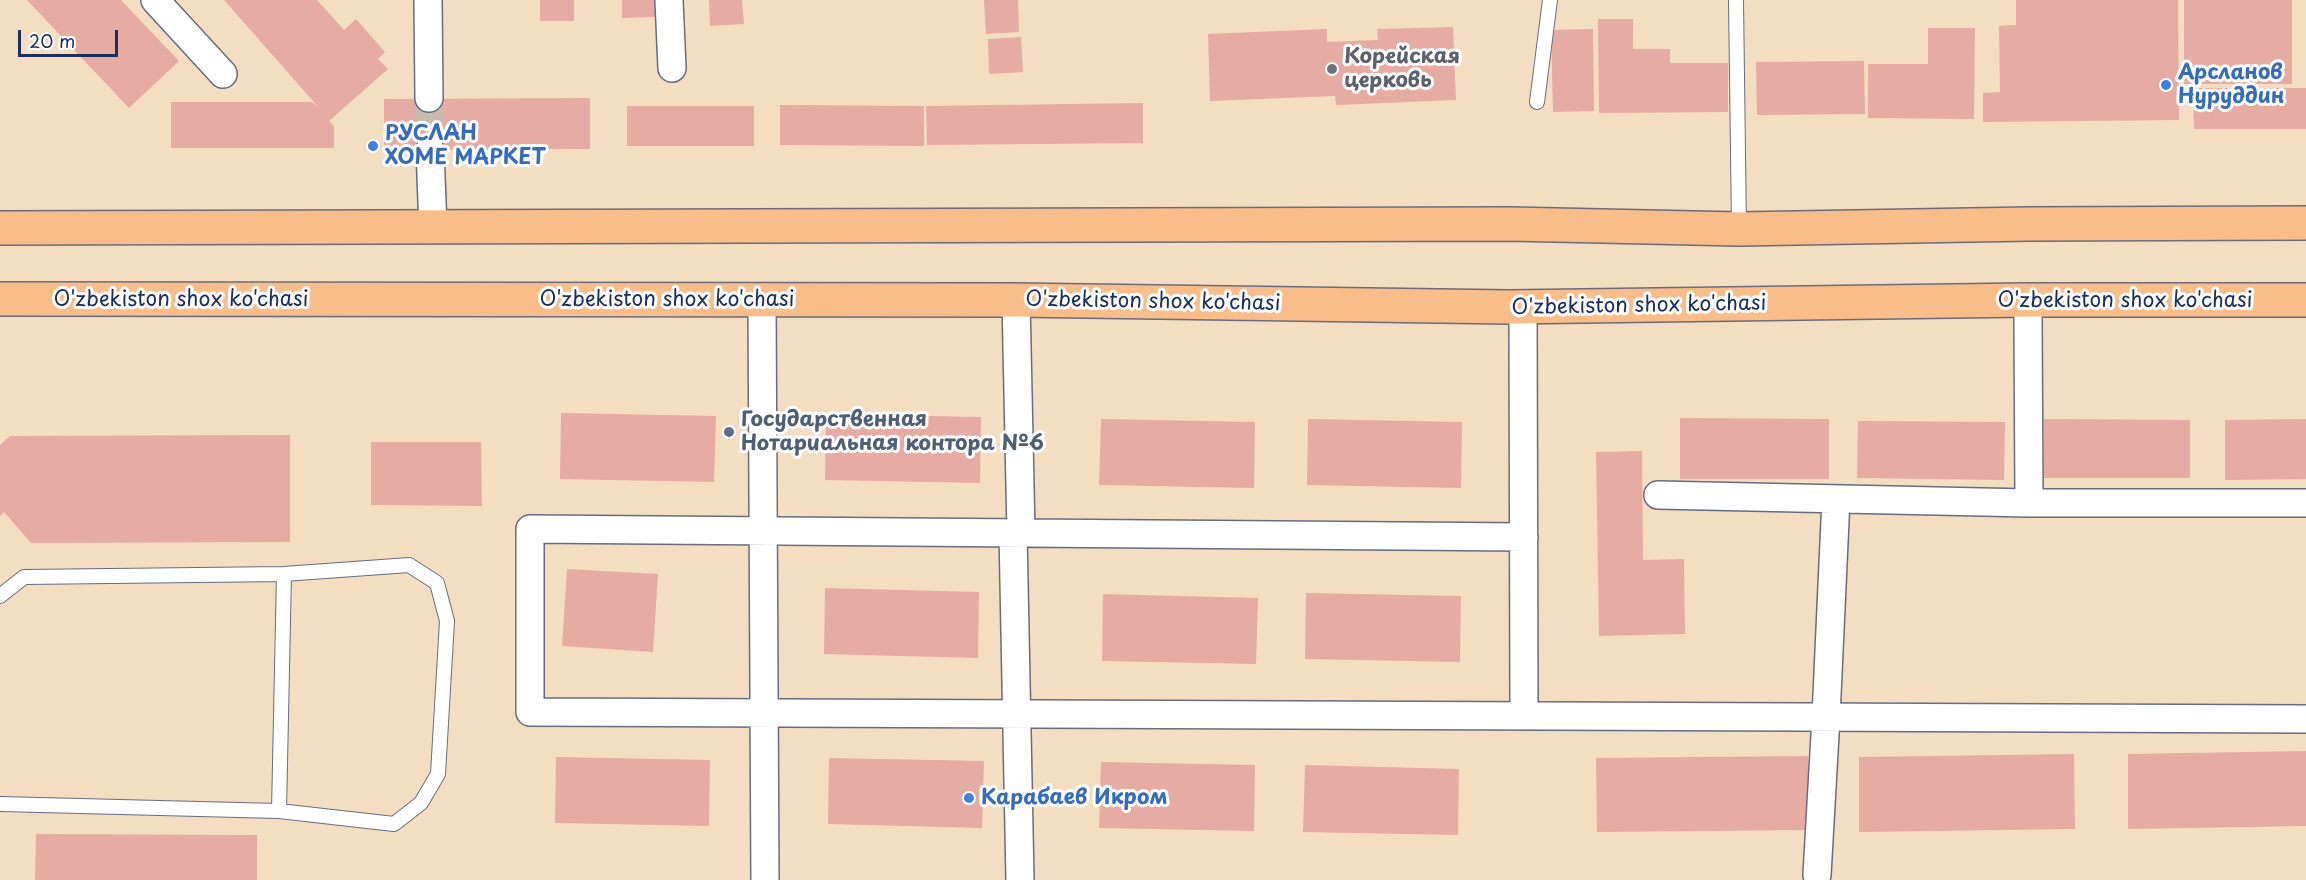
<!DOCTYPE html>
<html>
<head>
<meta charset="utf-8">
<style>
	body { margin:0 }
	#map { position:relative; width:2306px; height:880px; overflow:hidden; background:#f3dec1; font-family:"Playpen Sans",sans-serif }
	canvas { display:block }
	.scale { position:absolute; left:18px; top:30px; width:100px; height:27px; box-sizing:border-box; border:3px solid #1b2f5e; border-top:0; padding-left:8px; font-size:18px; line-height:21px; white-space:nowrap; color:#1b2f5e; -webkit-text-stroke:4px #fff; paint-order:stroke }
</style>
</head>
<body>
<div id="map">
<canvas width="2306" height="880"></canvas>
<div class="scale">20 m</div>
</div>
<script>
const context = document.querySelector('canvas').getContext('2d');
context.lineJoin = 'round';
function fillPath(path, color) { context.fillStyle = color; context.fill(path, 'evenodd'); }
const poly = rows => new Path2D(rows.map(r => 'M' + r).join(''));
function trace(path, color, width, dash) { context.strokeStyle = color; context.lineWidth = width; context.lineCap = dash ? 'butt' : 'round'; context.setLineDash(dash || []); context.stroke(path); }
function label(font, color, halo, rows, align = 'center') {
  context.font = font + ' "Playpen Sans",sans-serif'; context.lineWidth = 6; context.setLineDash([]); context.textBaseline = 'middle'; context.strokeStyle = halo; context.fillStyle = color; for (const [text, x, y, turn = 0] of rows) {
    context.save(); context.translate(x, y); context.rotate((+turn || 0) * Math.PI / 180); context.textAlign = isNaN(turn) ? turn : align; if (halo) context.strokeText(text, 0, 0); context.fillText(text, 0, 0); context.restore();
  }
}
const building = poly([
	[27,0,121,0,179,61,129,108],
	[224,0,317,0,344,30,356,19,385,52,378,59,388,69,329,121,334,126,334,148,171,148,171,102,312,102,320,109],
	[540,0,574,0,574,21,540,21],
	[622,0,656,0,656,17,622,18],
	[709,0,742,0,744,24,710,26],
	[984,0,1018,0,1019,32,986,34],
	[2016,0,2178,0,2179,120,1983,122,1983,93,2000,92,1999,26,2016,25],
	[2184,0,2292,0,2292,84,2184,84],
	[1598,19,1633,19,1633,49,1670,49,1670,63,1728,63,1728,112,1599,113],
	[1453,27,1456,100,1336,105,1335,96,1210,101,1208,34,1327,29,1327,42,1378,40,1377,29],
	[1928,28,1975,28,1974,119,1868,118,1868,64,1928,64],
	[1593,29,1594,111,1553,112,1551,30],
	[1021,37,1023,72,989,74,988,39],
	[1864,61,1865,114,1757,115,1756,62],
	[2193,88,2306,88,2306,129,2194,129],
	[590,98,590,149,384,150,384,99],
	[1143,103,1143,143,927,145,926,106],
	[780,105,924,106,924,146,780,145],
	[627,106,754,106,754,146,627,146],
	[561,413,716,416,714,482,560,479],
	[826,414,981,417,980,483,825,480],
	[1680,418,1829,419,1829,479,1680,479],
	[1101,419,1255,422,1254,488,1099,485],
	[1308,419,1462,422,1461,488,1307,485],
	[2044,419,2190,420,2190,478,2044,478],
	[2306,419,2306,479,2225,480,2225,420],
	[1858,421,2005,422,2004,480,1857,478],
	[290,435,290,542,31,543,4,512,0,516,0,445,10,436],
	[371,442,481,442,482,506,371,505],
	[1642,451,1643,560,1684,559,1685,634,1599,636,1596,452],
	[567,569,658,574,653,652,562,646],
	[825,588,979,592,978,658,824,654],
	[1306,593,1461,596,1460,662,1305,659],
	[1103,594,1258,598,1256,664,1102,661],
	[2306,751,2306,826,2128,829,2128,754],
	[2074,754,2075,829,1859,832,1859,757],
	[1808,756,1809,830,1597,832,1596,758],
	[556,757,710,760,709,826,555,823],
	[829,758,984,761,982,828,828,824],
	[1101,762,1255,765,1254,831,1099,828],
	[1305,765,1459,769,1458,835,1303,832],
	[36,834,257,835,257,880,35,880]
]);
const minorTunnel = poly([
	[429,98,430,150]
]);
const service = poly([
	[1736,0,1739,229],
	[1537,102,1550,0],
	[0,596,24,577,284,574,409,565,437,583,447,621,438,774,421,803,394,824,279,811,0,804],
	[279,811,284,574]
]);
const minor = poly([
	[155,0,223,74],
	[428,0,429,98],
	[669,0,672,68],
	[430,150,433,228],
	[1016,300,1021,533],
	[2026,300,2028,317,2029,503],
	[762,301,765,880],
	[1523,307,1524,716],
	[1658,495,2029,503,2306,503],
	[1013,533,1020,880],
	[1524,537,530,529,530,712,2306,719],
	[1817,875,1826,717,1836,499]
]);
const primary = poly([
	[0,228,1510,224,1739,229,2029,224,2306,223],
	[0,299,1016,300,1509,307,2026,300,2306,300]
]);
const markers = [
	[1332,69,6,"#6b7280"],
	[2166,85,6,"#3f7fe0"],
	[373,146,6,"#3f7fe0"],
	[729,432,6,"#5c6f8a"],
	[969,798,6,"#3f7fe0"]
];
const worshipNames = [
	["Корейская",1344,57],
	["церковь",1344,81]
];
const shopNames = [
	["Арсланов",2178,73],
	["Нуруддин",2178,97],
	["РУСЛАН",385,134],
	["ХОМЕ МАРКЕТ",385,158],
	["Карабаев Икром",981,798]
];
const streetNames = [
	["O'zbekiston shox ko'chasi",181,300],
	["O'zbekiston shox ko'chasi",667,300],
	["O'zbekiston shox ko'chasi",2125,301],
	["O'zbekiston shox ko'chasi",1153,302,1],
	["O'zbekiston shox ko'chasi",1639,306,-1]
];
const serviceNames = [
	["Государственная",741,420],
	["Нотариальная контора №6",741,444]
];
fillPath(building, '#e6aba3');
trace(minorTunnel, '#c8bbad', 27, [27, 14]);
trace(service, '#676c81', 16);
trace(minor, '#676c81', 30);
trace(primary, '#676c81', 36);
trace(service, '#fff', 14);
trace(minor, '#fff', 27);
trace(primary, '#f8bd88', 33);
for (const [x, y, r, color] of markers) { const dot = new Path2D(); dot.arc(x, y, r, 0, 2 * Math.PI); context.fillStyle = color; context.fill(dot); trace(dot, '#fff', 2); }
label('bold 21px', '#5b616d', '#fff', worshipNames, 'left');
label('bold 21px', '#366cbe', '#fff', shopNames, 'left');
label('21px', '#1b2f5e', '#fff', streetNames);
label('bold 21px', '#4e5e75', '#fff', serviceNames, 'left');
</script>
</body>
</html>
